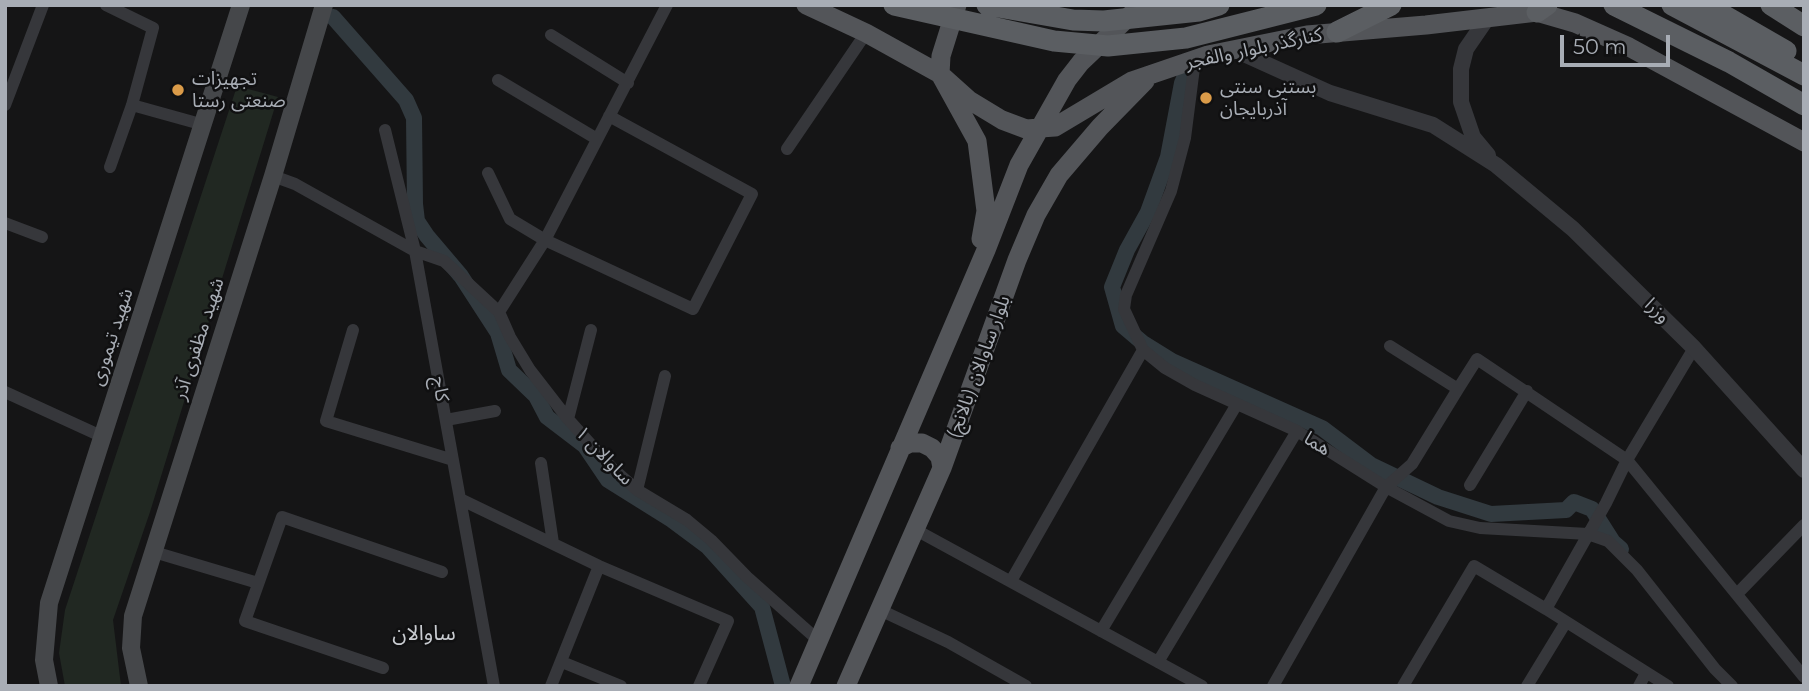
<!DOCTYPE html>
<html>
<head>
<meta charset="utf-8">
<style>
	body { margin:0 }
	#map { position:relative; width:1809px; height:691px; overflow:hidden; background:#151516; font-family:Montserrat,sans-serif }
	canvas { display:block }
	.frame { position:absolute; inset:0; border:7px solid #a8adb5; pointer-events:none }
	.scale { position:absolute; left:1560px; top:35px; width:110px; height:32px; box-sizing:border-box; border:4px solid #a8adb5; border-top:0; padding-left:9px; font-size:21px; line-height:24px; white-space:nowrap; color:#a8adb5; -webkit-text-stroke:5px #101011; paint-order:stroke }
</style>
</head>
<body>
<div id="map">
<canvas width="1809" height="691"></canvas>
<div class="frame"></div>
<div class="scale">50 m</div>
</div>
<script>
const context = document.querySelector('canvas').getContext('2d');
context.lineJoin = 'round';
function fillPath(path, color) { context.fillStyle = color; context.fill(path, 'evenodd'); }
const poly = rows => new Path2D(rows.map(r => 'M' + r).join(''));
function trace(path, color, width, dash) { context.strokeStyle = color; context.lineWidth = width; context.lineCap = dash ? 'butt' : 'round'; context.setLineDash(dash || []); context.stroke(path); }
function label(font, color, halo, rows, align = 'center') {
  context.font = font + ' Montserrat,"Noto Sans Arabic",sans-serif'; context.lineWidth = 5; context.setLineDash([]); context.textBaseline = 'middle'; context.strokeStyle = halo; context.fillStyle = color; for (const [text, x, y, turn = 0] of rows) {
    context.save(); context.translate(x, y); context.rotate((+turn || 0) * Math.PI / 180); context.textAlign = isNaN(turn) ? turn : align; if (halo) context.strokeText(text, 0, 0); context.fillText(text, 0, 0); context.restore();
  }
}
const green = poly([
	[237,86,278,97,150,512,113,620,121,686,65,686,59,653,65,610]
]);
const canal = poly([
	[333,17,406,100,414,118,415,204,417,221,427,236,461,276,498,333,509,370,536,396,547,417,585,446,608,480,672,520,707,546,762,607,783,686],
	[1191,63,1182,83,1168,157,1148,212,1127,250,1112,287,1123,326,1143,343,1172,361,1322,428,1371,465,1438,497,1491,514,1566,510,1574,502,1592,509,1613,542,1621,549]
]);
const minor = poly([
	[106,5,153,28,132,105,110,167],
	[551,35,628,83],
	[1195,60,1185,138,1171,191,1126,295,1124,309,1143,350,1165,368,1195,385,1297,431,1386,487,1449,521,1480,528,1588,534,1608,541,1637,570,1715,669,1732,686],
	[498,80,597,139],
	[5,105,43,5],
	[132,105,204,125],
	[385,130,415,251,494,686],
	[787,149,866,33],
	[488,173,510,219,545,240,693,309,752,194,609,116],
	[273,176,295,184,415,251,444,261,499,312,510,337,530,370,568,419,612,468,637,490,687,520,711,540,747,577,819,641],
	[5,223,42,237],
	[499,312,545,240,667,5],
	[353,330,326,421,453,460],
	[1390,346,1458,389,1477,359,1627,460,1694,348],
	[5,392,101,436],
	[568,419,591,330],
	[446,420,495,411],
	[541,463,553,543],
	[1470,485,1527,391],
	[637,490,665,376],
	[460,499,599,566,728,621,699,686],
	[916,530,1202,686],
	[154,552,258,583],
	[1011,581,1143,350],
	[1737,594,1804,525],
	[1546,609,1668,686],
	[880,610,948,642,1026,686],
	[1101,631,1237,404],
	[562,662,621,686],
	[1158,662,1297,431],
	[383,668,245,621,282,517,442,572],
	[551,686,599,566],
	[1273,686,1386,487,1412,464,1458,389],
	[1403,686,1474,566,1546,609,1606,503,1627,460,1804,677],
	[1527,686,1566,622],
	[1639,686,1646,673]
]);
const tertiary = poly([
	[1488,17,1466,49,1461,69,1461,102,1473,137,1488,155],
	[1235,50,1330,93,1433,125,1496,165,1573,229,1694,348,1804,470]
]);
const secondary = poly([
	[49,686,44,660,49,603,241,5],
	[139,686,131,648,133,616,273,176,324,5]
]);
const primary = poly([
	[806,5,866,33,940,74,969,100,1002,120,1026,129,1055,127,1132,81,1208,55,1307,35,1426,25,1537,12,1575,23,1629,47,1804,142],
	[957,5,941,56,940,74,977,141,986,211,981,239],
	[900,448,910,443,922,443,932,448,940,457,942,468],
	[799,686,986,250,1019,165,1067,80,1081,62,1141,5],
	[846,686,942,468,1017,260,1036,215,1059,175,1100,127,1145,81]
]);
const trunk = poly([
	[894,5,1054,41,1108,46,1186,38,1316,5],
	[987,5,1073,20,1104,21,1199,11,1219,5],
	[1614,5,1729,62,1804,105],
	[1672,5,1804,75],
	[1706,5,1786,51],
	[1771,5,1804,26],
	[1537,12,1547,5],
	[1337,32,1391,5]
]);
const markers = [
	[178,90,7,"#da9b49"],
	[1206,98,7,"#da9b49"]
];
const streetNames = [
	["کنارگذر بلوار والفجر",1254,49,-12],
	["وزرا",1657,311,44],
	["شهید تیموری",112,337,-72],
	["شهید مظفری آذر",199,339,-72],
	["بلوار ساوالان (بالانج)",979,367,-70],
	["کاج",440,389,80],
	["هما",1317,444,32],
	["ساوالان ۱",604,456,46]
];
const poiNames = [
	["تجهیزات",192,79],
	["صنعتی رستا",192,101],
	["بستنی سنتی",1220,87],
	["آذربایجان",1220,109]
];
const neighbourhoodNames = [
	["ساوالان",424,634]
];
fillPath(green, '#212822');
trace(canal, '#323a3f', 16);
trace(minor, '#36373b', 12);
trace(tertiary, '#36373b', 16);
trace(secondary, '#45474a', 18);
trace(primary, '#535559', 19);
trace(trunk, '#5b5e62', 21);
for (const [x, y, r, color] of markers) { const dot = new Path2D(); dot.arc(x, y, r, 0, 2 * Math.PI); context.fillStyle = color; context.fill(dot); trace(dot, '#101011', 2.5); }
label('19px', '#a8adb5', '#101011', streetNames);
label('19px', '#a8adb5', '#101011', poiNames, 'left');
label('21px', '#c9ccd1', '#101011', neighbourhoodNames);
</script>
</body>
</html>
